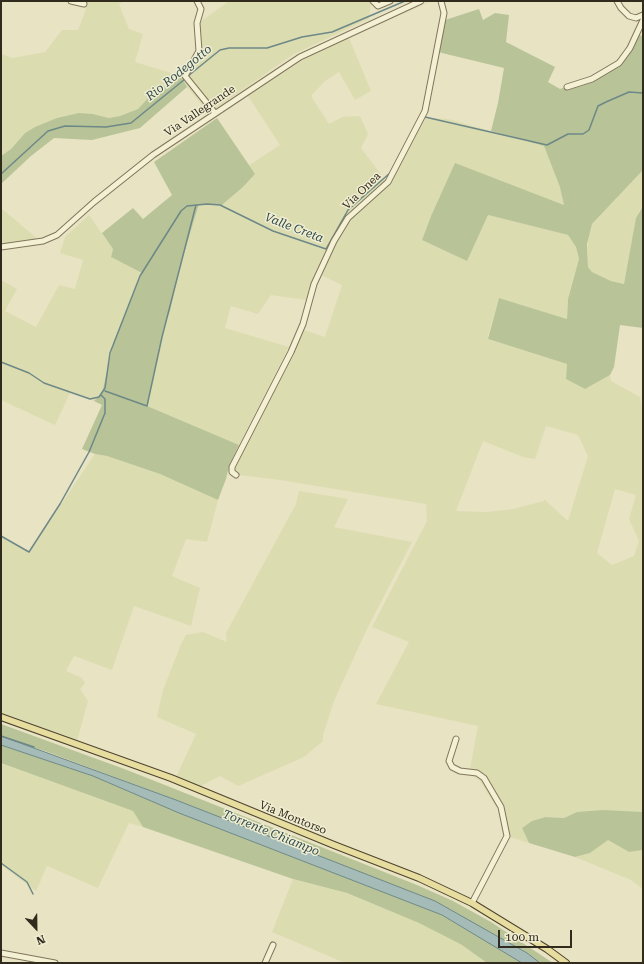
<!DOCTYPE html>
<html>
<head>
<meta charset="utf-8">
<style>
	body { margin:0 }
	#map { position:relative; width:644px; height:964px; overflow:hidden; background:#e8e3c3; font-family:"Roboto Serif",serif }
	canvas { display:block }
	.frame { position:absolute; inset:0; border:2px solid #312b1e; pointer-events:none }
	.north { position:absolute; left:16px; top:908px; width:40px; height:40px; -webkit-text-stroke:3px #f0edd1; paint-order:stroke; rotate:158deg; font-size:11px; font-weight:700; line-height:16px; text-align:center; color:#312b1e }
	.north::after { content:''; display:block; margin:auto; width:14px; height:18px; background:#312b1e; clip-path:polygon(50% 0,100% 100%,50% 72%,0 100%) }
	.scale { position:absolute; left:498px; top:930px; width:74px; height:18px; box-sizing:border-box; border:2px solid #312b1e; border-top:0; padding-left:5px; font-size:12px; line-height:14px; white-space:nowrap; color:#312b1e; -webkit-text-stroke:3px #f0edd1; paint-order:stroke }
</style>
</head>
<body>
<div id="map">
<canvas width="644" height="964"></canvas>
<div class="frame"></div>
<div class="north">N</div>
<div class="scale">100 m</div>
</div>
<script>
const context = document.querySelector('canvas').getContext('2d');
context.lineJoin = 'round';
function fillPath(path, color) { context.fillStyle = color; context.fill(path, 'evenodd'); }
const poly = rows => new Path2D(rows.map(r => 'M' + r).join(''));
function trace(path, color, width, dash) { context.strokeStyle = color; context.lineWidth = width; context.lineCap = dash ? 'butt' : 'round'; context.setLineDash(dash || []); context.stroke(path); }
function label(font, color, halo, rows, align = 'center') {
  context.font = font + ' "Roboto Serif",serif'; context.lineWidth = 3; context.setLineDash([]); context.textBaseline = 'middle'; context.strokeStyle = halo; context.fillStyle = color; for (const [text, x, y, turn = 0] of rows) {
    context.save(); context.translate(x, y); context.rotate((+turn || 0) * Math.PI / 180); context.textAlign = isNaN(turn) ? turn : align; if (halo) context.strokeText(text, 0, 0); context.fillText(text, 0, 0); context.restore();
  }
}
const farmland = poly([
	[87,1,125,1,119,4,129,29,143,34,135,62,181,76,203,55,200,22,229,1,371,1,369,19,294,54,209,113,187,87,181,76,149,97,138,109,120,116,109,118,93,114,25,133,11,149,1,156,1,54,13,58,45,52,62,30,78,30,86,9],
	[430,1,432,1,349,38,371,91,355,100,339,72,325,81,311,96,329,124,342,117,360,116,368,134,361,148,386,181,398,169,423,118,448,119,544,146,561,187,564,205,455,164,431,216,422,240,488,215,568,235,576,247,579,259,568,299,567,319,499,298,488,336,490,340,567,364,566,379,585,389,610,375,611,381,640,397,643,410,643,812,577,812,564,818,545,817,532,821,522,828,529,843,504,835,500,808,496,807,480,781,469,774,478,726,376,704,409,642,372,627,427,521,426,504,280,480,230,474,301,329,325,337,342,285,317,273,309,290,306,300,271,295,258,314,231,306,225,328,289,347,239,445,147,407,164,327,170,311,179,270,199,204,222,205,243,187,255,174,248,166,280,145,248,96,306,58],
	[546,426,578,435,588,456,568,521,544,499,544,501,513,509,486,512,456,511,483,441,523,457,535,459],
	[615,489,636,495,629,519,639,541,634,556,612,565,597,553],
	[643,170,643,206,639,211,624,284,611,281,592,272,588,267,588,236,592,224],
	[1,208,39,240,1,244],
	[89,215,113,249,111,257,142,273,114,341,102,393,94,401,71,391,55,425,1,400,1,280,17,289,5,311,36,327,59,285,75,289,83,260,60,253,65,237],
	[95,454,107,456,160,474,218,500,207,542,186,539,172,576,200,588,191,626,134,606,112,670,74,656,66,671,82,678,85,683,80,689,88,701,77,741,176,777,196,734,157,717,163,690,181,644,186,635,203,632,227,642,226,633,296,504,299,491,348,499,334,527,412,542,366,631,334,701,323,735,323,741,304,757,238,786,220,776,199,787,1,715,1,536,29,552],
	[1,763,133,811,143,827,129,823,98,888,47,866,36,891,1,865],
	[608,840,629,852,643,850,643,889,631,880,575,857,590,853],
	[293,879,347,893,419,923,462,945,487,963,345,963,272,932]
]);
const green = poly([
	[479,9,483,20,495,13,509,15,506,42,555,67,548,82,560,89,596,76,622,58,638,35,643,36,643,170,592,224,587,244,588,267,592,272,611,281,624,284,636,218,643,206,643,328,620,325,614,367,610,375,585,389,566,379,567,364,488,339,499,298,567,319,568,299,579,259,576,247,568,235,488,215,467,261,422,240,431,216,455,163,564,205,560,187,544,146,491,131,498,103,504,68,438,52,445,20],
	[181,76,187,87,140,128,92,140,54,138,31,156,1,184,1,156,11,149,25,133,35,127,57,118,79,113,93,114,109,118,120,116,138,109,149,97],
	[217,118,255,174,243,187,222,205,199,204,179,270,170,311,164,327,147,406,239,445,229,466,226,479,218,500,160,474,107,456,95,454,82,449,102,405,94,401,102,393,114,341,142,273,111,257,113,249,102,233,133,208,143,219,172,195,154,162],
	[1,724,127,770,417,885,453,901,491,922,553,963,540,963,527,953,435,901,176,800,45,751,13,741,1,736],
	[1,745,93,776,179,813,442,915,522,963,487,963,462,945,419,923,347,893,293,879,143,827,133,811,1,763],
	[603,810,643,812,643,850,629,852,608,840,590,853,575,857,529,843,522,828,532,821,545,817,564,818,577,812]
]);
const water = poly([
	[1,736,176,800,435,901,527,953,540,963,522,963,442,915,179,813,93,776,1,745,1,736]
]);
const stream = poly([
	[188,76,220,50,229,48,267,48,302,37,332,32,405,1],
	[425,117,547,145,568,134,583,134,589,130,598,106,606,102,629,92,643,93],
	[1,174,48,131,65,126,106,127,131,123,185,79],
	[1,362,29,373,44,383,90,399,99,397,105,388,110,353,140,276,181,211,187,206,207,204,220,205,273,231,326,249,348,210,390,173],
	[105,391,147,406,162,337,196,205],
	[1,536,29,552,60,504,89,452,105,413,105,399,101,395],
	[1,736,34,747],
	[1,863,27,882,33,894]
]);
const minor = poly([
	[71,1,84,4],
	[197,1,201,9,197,23,199,51,185,76,215,113],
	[373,1,378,6,390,1],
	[617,1,621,8,629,16,636,18,643,15],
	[567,87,592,79,619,63,630,48,643,20],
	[1,247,43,241,57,235,94,202,153,155,300,57,421,1],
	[236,475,232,472,232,467,291,352,303,324,314,284,334,241,348,218,388,182,425,111,444,13,441,1],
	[456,739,449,761,452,767,460,771,477,773,484,778,501,807,507,836,472,903],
	[1,953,55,963],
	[265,963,273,945]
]);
const major = poly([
	[1,717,171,778,334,845,419,878,472,903,547,949,566,963]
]);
const streetNames = [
	["Via Vallegrande",200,111,-34],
	["Via Onea",362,191,-44],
	["Via Montorso",293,818,22]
];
const waterNames = [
	["Rio Rodegotto",179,73,-39],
	["Valle Creta",294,228,21],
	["Torrente Chiampo",271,833,22]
];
fillPath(farmland, '#dcdcb1');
fillPath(green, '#b8c498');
fillPath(water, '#a4bbb8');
trace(water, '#6d8886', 1);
trace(stream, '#6d8886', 1.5);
trace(minor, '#80755c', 7);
trace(major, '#4e4330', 8);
trace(minor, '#f4f0d4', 5);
trace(major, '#e7dd9e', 6);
label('11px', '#312b1e', '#f0edd1', streetNames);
label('italic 12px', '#2f4c4f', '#f0edd1', waterNames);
</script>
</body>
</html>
